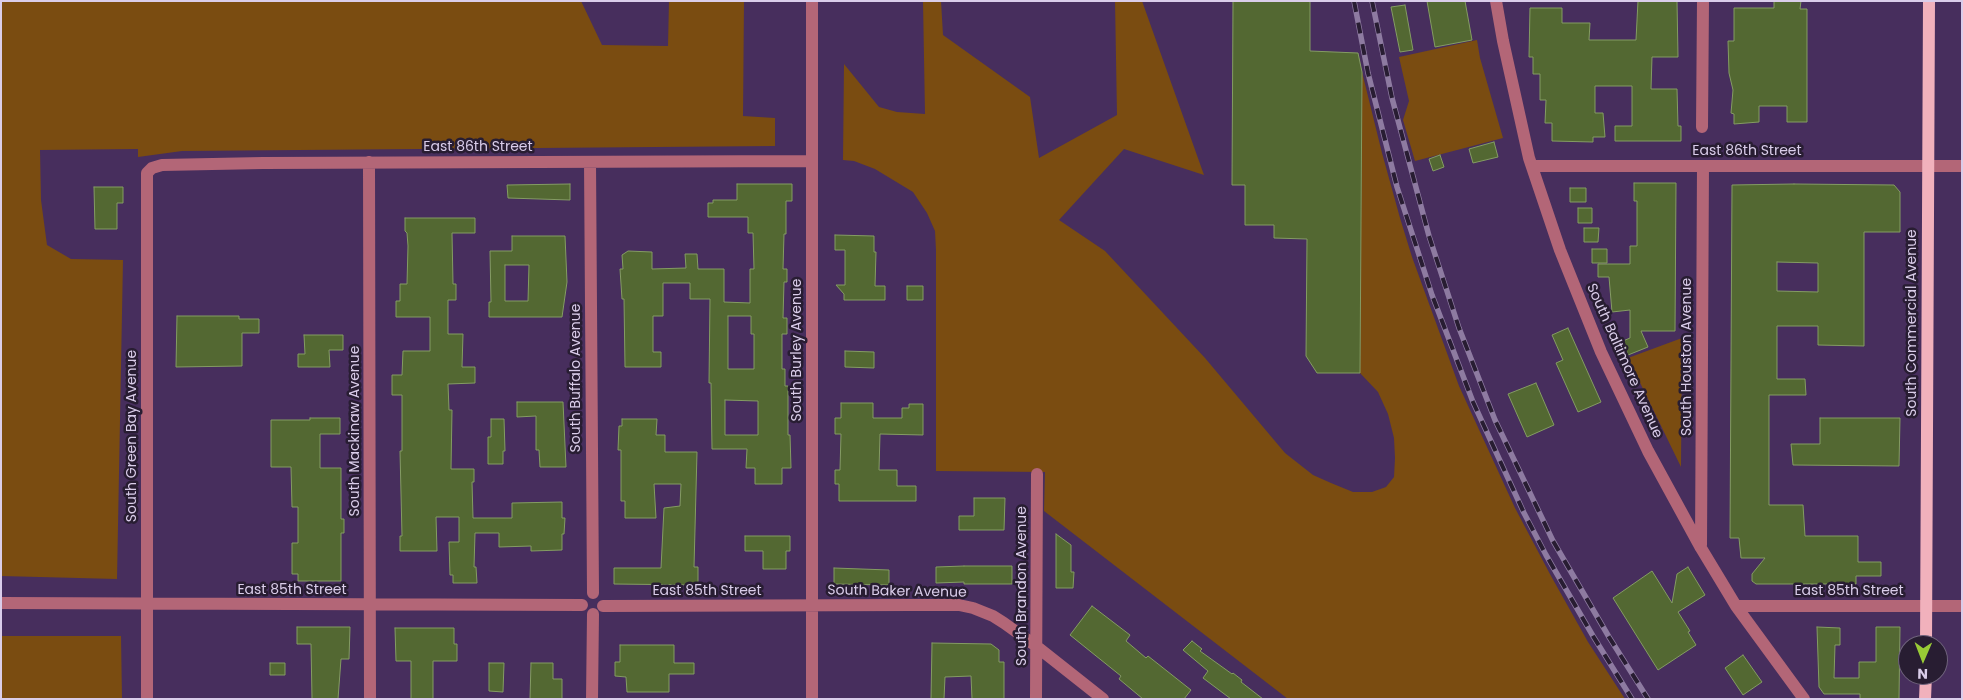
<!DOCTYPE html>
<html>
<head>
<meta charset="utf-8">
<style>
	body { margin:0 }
	#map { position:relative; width:1963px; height:700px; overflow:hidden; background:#472e5d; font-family:Poppins,sans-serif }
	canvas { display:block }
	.frame { position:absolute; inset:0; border:2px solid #dacdea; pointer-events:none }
	.north { position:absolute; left:1898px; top:635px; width:50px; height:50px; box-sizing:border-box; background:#281d32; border:1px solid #6f637c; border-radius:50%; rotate:181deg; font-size:14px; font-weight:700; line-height:20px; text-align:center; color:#dacdea }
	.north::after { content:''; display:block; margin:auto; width:18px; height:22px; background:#99cb36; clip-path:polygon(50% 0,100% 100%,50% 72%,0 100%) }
</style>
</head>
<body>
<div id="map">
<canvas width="1963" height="700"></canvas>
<div class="frame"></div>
<div class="north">N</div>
</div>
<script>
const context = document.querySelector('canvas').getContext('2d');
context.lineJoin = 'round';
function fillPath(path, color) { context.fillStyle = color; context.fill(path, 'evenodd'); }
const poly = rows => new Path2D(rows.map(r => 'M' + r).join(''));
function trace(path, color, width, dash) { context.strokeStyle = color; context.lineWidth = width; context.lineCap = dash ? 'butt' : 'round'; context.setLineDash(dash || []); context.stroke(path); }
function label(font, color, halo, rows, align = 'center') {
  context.font = font + ' Poppins,sans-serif'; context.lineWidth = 5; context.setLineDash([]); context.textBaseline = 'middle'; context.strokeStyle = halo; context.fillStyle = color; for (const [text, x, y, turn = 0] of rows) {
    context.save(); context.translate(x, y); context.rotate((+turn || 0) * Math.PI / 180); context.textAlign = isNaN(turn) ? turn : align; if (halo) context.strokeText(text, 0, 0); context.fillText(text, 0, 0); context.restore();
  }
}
const green = poly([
	[1,1,581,1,602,45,668,46,669,1,744,1,743,116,775,118,775,146,182,151,138,157,138,149,40,150,41,200,47,245,71,259,123,260,117,579,1,576],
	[923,1,941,1,943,35,1030,97,1039,158,1117,115,1115,1,1142,1,1204,175,1124,149,1059,220,1105,251,1205,358,1285,453,1313,475,1331,483,1353,492,1372,492,1386,487,1394,477,1395,458,1394,438,1388,414,1378,392,1360,373,1362,72,1382,153,1400,218,1412,257,1459,386,1515,508,1551,576,1588,642,1625,699,1288,699,1044,511,1045,472,936,471,936,250,935,231,927,213,913,192,875,169,854,161,843,160,844,64,879,107,897,112,925,114],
	[1477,40,1480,58,1503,138,1415,161,1403,120,1409,101,1399,57],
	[1682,338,1681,467,1628,358],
	[1,636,121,636,122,699,1,699]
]);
const building = poly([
	[1233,1,1310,1,1310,51,1358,53,1362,72,1360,373,1317,373,1306,356,1307,239,1274,238,1274,225,1245,225,1245,185,1232,185,1233,1],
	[1427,1,1465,1,1472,40,1435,47,1427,1],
	[1638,1,1677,1,1678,57,1652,57,1651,89,1677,89,1678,126,1681,126,1681,141,1615,141,1615,126,1632,126,1632,86,1595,86,1595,113,1603,113,1605,137,1593,137,1593,142,1552,141,1552,123,1545,123,1546,100,1540,100,1540,74,1533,74,1533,57,1529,57,1530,8,1562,8,1562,23,1590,23,1589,40,1636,40,1638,1],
	[1774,1,1801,1,1800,9,1807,9,1807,122,1787,122,1787,106,1759,106,1759,122,1734,124,1734,114,1731,113,1733,90,1729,73,1728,41,1734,41,1734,8,1774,8,1774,1],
	[1405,5,1413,50,1400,52,1391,7,1405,5],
	[1494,142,1498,157,1473,163,1469,149,1494,142],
	[1440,155,1444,167,1433,171,1429,159,1440,155],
	[1634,183,1676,183,1675,331,1641,331,1648,347,1628,355,1623,341,1630,338,1630,310,1612,312,1609,277,1598,277,1598,264,1630,264,1630,246,1637,246,1637,201,1634,201,1634,183],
	[570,184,570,200,508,198,507,185,570,184],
	[737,184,792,184,792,201,786,201,786,234,784,234,783,269,787,269,787,282,784,282,783,318,787,318,787,334,782,334,782,369,785,369,785,386,788,386,788,435,790,435,791,468,782,468,782,484,755,484,755,468,746,468,747,449,712,449,711,383,709,383,710,299,690,299,690,283,663,283,663,316,653,316,653,352,661,352,661,367,625,367,624,299,622,299,620,269,623,269,622,255,628,251,652,252,652,269,686,268,685,254,697,254,698,269,724,269,724,302,750,303,750,269,754,269,753,233,748,233,748,217,708,217,708,203,713,203,713,200,737,200,737,184],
	[728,316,751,316,751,334,754,334,754,369,728,369,728,316],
	[725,400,758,401,758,435,725,435,725,400],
	[1794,184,1894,185,1900,192,1900,232,1864,232,1864,346,1818,345,1818,326,1777,326,1777,379,1805,379,1806,395,1769,395,1769,505,1803,505,1805,536,1858,536,1858,562,1881,562,1881,576,1856,576,1856,584,1756,584,1752,581,1752,574,1765,558,1741,558,1739,538,1730,538,1732,185,1794,184],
	[1777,262,1818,263,1818,292,1777,291,1777,262],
	[94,187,123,187,123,203,117,203,117,229,95,229,94,187],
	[1570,188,1586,188,1586,202,1570,202,1570,188],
	[1578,208,1592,208,1592,223,1578,223,1578,208],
	[405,218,475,218,475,233,452,233,453,284,456,284,456,300,448,300,448,334,463,334,462,367,475,367,475,383,448,384,449,410,452,410,451,469,474,469,474,482,472,482,473,518,512,518,512,503,562,502,562,518,565,518,564,534,562,534,562,550,531,551,531,546,499,547,499,533,475,533,474,567,476,567,477,583,453,583,453,575,450,575,449,542,459,542,459,517,436,517,437,551,400,551,400,536,402,536,400,451,402,451,402,395,392,395,392,375,402,375,403,351,430,351,430,317,396,317,396,301,400,301,400,284,407,284,408,246,407,233,405,231,405,218],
	[1584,228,1599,228,1598,242,1584,242,1584,228],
	[835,235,874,236,874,252,876,252,875,286,885,286,885,300,844,300,844,294,836,285,845,285,845,250,835,250,835,235],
	[512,236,565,236,567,282,562,317,489,317,489,302,491,302,490,251,512,251,512,236],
	[505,265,529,265,528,301,505,301,505,265],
	[1592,249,1607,249,1607,263,1592,263,1592,249],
	[907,286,923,286,923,300,907,300,907,286],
	[177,316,239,316,239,319,259,319,259,333,242,333,242,366,176,367,177,316],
	[1568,328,1601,402,1578,412,1556,363,1563,360,1552,335,1568,328],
	[304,335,343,335,343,350,329,350,330,367,298,367,298,354,305,354,304,335],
	[845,351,874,352,874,368,845,367,845,351],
	[1536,383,1554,425,1527,437,1508,394,1536,383],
	[517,402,563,402,566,467,540,467,539,450,536,450,536,416,517,417,517,402],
	[841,403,873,403,873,418,902,418,902,408,909,408,909,404,923,404,923,435,880,434,879,470,897,470,897,486,916,486,916,501,839,501,839,484,835,484,835,470,840,470,841,434,835,434,835,418,841,418,841,403],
	[310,418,340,418,340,434,320,434,320,468,341,468,341,519,344,519,344,533,341,533,341,581,298,581,298,574,292,574,292,543,298,543,298,507,292,507,291,467,271,467,271,420,310,420,310,418],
	[1820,418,1900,418,1899,466,1793,465,1791,444,1820,444,1820,418],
	[491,419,504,419,505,451,503,451,503,464,488,464,488,437,491,437,491,419],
	[622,419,657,419,656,435,665,435,665,452,697,452,694,567,698,567,698,585,614,584,614,568,661,568,664,508,680,506,681,484,654,484,656,518,625,518,625,501,621,501,621,450,618,450,619,426,622,426,622,419],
	[974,498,1005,498,1004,530,959,530,959,516,974,516,974,498],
	[1056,534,1071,545,1071,572,1074,572,1073,588,1056,588,1056,534],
	[745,536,790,536,790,551,786,551,786,569,763,569,763,551,745,551,745,536],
	[964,566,1012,566,1012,584,964,584,964,582,936,583,936,567,964,566],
	[1688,567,1705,595,1678,612,1690,631,1688,632,1696,645,1658,670,1613,598,1652,571,1672,603,1677,574,1688,567],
	[834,568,889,570,889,585,834,584,834,568],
	[1092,606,1130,635,1126,641,1146,658,1148,656,1191,690,1184,699,1143,699,1119,679,1121,676,1070,635,1092,606],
	[297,627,350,627,349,659,341,659,338,699,312,699,311,644,297,644,297,627],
	[1817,627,1840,628,1840,645,1835,645,1834,678,1859,678,1859,662,1876,662,1876,627,1900,627,1899,699,1860,699,1860,694,1824,694,1819,687,1817,627],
	[395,628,454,628,454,644,457,644,457,661,433,661,433,699,411,699,411,661,396,661,395,628],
	[1192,641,1202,649,1200,651,1232,674,1233,673,1242,680,1241,682,1263,699,1231,699,1203,678,1208,671,1183,650,1192,641],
	[932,643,991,644,999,650,999,662,1004,662,1004,699,972,699,971,676,945,677,944,699,931,699,932,643],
	[620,645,674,645,674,663,694,663,694,674,669,674,669,692,627,692,626,677,615,676,615,662,620,662,620,645],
	[1743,655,1762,682,1743,695,1725,668,1743,655],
	[270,663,285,663,285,675,270,675,270,663],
	[489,663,504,663,503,692,489,691,489,663],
	[531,663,553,663,553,679,562,679,562,699,530,699,531,663]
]);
const minor = poly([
	[1496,1,1503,41,1529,158,1560,250,1601,352,1648,451,1701,548,1736,606,1804,699],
	[1702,127,1703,1],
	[369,162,370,699],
	[590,162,593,593],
	[1532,166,1962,166],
	[1701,545,1703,166],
	[1,603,582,605],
	[603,606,911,605,959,605,973,608,993,616,1004,623,1036,646,1103,699],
	[1736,606,1962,606],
	[147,699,147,173,152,168,162,165,263,163,812,161],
	[592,699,593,614],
	[812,699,812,1],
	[1036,699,1037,474]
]);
const major = poly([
	[1926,645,1929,1],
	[1925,699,1926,675]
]);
const rail = poly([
	[1354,1,1368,73,1397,187,1432,295,1473,402,1524,513,1546,555,1593,636,1632,699],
	[1372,1,1392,98,1429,236,1459,328,1495,420,1553,541,1609,637,1648,699]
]);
const streetNames = [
	["East 86th Street",478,147],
	["East 86th Street",1747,151],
	["South Commercial Avenue",1912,323,-90],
	["South Burley Avenue",797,350,-90],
	["South Houston Avenue",1687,357,-90],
	["South Baltimore Avenue",1624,361,66],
	["South Buffalo Avenue",576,378,-90],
	["South Mackinaw Avenue",355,431,-90],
	["South Green Bay Avenue",132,436,-90],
	["South Brandon Avenue",1022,586,-90],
	["East 85th Street",292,590],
	["East 85th Street",707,591],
	["East 85th Street",1849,591],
	["South Baker Avenue",897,592,1]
];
fillPath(green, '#7a4c11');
fillPath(building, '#536832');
trace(building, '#849c63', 1);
trace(minor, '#b36677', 12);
trace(major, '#f1b1bc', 12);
trace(rail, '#8e7ba1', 5.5);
trace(rail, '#281d32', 4, [11]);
label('14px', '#dacdea', '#281d32', streetNames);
</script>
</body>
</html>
